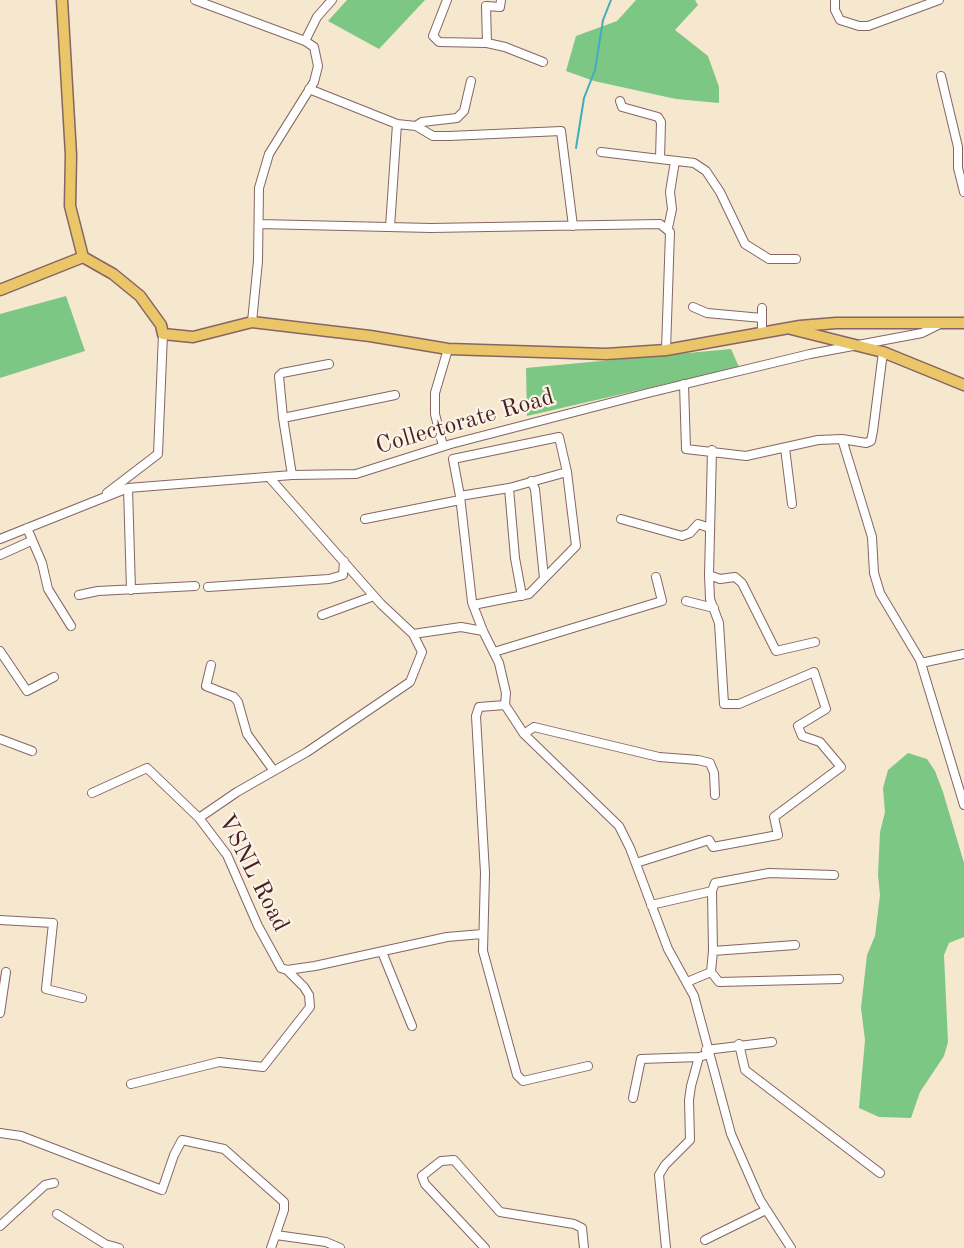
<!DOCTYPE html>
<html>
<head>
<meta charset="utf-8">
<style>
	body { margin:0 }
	canvas { display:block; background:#f6e7cf }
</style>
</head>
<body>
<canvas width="964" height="1248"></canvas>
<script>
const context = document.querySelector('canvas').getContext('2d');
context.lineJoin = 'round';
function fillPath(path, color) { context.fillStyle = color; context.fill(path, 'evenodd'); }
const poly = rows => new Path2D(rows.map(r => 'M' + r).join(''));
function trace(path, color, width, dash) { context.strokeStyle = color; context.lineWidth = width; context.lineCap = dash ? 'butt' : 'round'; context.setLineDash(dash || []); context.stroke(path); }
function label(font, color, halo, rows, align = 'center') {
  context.font = font + ' "Old Standard TT",serif'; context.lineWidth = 4.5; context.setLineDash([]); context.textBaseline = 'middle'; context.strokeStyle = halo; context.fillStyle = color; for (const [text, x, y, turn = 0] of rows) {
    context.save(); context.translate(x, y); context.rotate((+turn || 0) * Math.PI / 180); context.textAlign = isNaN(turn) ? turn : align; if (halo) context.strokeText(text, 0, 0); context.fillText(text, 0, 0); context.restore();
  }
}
const green = poly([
	[347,0,425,0,379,49,328,21],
	[636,0,695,0,698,5,675,30,708,56,719,87,719,103,676,99,594,81,566,71,576,36,617,21],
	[66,296,85,351,0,378,0,314],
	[731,349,739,367,527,416,526,368],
	[908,753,927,759,935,771,943,792,964,863,964,937,949,943,944,955,948,1042,944,1056,920,1092,911,1118,879,1117,859,1108,865,1040,861,1008,867,955,875,936,880,895,878,875,880,832,885,812,883,788,888,770]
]);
const stream = poly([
	[576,148,584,98,595,70,603,20,611,0]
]);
const minor = poly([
	[195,0,305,41,314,47,318,66,314,82,269,154,259,188,258,261,252,322],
	[447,0,433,36,439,42,487,43,505,47,543,62],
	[835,0,835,10,840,20,859,26,868,26,939,0],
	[305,41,317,17,332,0],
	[487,43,486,6,500,7,501,0],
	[941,76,958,147,958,168,964,192],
	[309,89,397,124,416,126,422,122,457,118,464,111,471,81],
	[416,126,433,136,449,136,561,131,573,226],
	[601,152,660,159,661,122,658,117,622,107,620,101],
	[660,159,694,163,706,171,720,192,745,244,769,259,796,259],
	[259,224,431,228,660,224,670,232,666,350],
	[390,227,397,124],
	[668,228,672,209,670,192,675,161],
	[693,307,707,313,762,318],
	[762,308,762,332],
	[684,384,686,449,746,456,818,440,842,439,866,443,871,441,873,431,883,352],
	[283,418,279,376,282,373,329,364],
	[842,439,872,537,874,573,880,593,920,660,964,805],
	[443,446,435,414,435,393,448,349],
	[785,448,792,504],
	[712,450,709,575,720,579,735,577,742,583,776,651,815,642],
	[292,475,283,418,395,395],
	[269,477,381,604,413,634,461,627,483,631],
	[531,481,535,489,544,578],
	[128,488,131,590],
	[509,488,515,558,522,596],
	[107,493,158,454,163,334],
	[460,496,509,488,567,472],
	[365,519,460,500],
	[621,519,682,536,690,533,698,524,710,528],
	[27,528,42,563,48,589,71,626],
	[0,539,128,488,292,475,356,474,451,444,648,393,810,354,922,333,940,324],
	[0,555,31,541],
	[208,587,329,579,343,575,344,561],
	[79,595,98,591,195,586],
	[686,601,714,608],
	[473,605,529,594,576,546,567,472,559,437,453,459,460,496,472,602,473,605,483,631,499,663,506,693,505,705,524,734,619,826,630,848,668,949,694,996,731,1134,760,1200,791,1248],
	[322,615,374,596],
	[413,634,422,652,410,682,307,752,237,792,199,818,227,855,258,926,281,968,287,970,315,966,447,937,482,934],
	[0,651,27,691,54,677],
	[494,652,662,601,656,577],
	[921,663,964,654],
	[211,665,206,686,234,697,238,702,247,734,274,771],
	[505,705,479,707,476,716,485,873,483,951,517,1075,523,1081,588,1066],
	[524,734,534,727,659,757,698,760,710,763,714,773,715,795],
	[0,739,32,751],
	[92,793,147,768,199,818],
	[636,863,709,840,713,847,778,835,774,817,841,767,820,742,802,736,798,726,826,709,814,672,739,704,724,704,719,623,710,599,709,575],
	[712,891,713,951],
	[651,905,712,891,715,883,769,873,834,875],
	[0,920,53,923,46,989,82,998],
	[382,952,412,1026],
	[711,972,719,982,839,979],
	[687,982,711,972,713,951,795,945],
	[0,1013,6,972],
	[739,1044,745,1070,880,1173],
	[706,1050,772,1042],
	[131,1084,219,1062,263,1067,310,1007,309,995,304,987,287,970],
	[633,1098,641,1059,699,1057],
	[0,1133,21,1136,162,1190,174,1155,182,1140,224,1149,284,1202,284,1210,271,1248],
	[57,1214,105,1244,119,1248],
	[0,1226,45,1185,54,1183],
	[276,1235,326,1242,340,1248],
	[705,1240,766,1210],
	[485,1248,425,1184,422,1176,441,1161,454,1160,500,1212,574,1224,582,1228,584,1248],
	[666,1248,659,1175,665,1165,690,1140,689,1100,691,1086,699,1057,709,1054]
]);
const major = poly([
	[62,0,71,155,70,206,83,257,113,274,140,296,161,325,163,334,193,337,252,322,370,336,448,349,606,354,666,350,800,326,836,323,964,323],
	[0,290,83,257],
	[791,329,883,352,964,385]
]);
const streetNames = [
	["Collectorate Road",465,422,-16],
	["VSNL Road",253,873,63]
];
fillPath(green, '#7dc784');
trace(stream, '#41acc0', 2);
trace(minor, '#866564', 10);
trace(major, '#866564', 13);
trace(minor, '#fff', 8);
trace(major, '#ebc669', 10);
label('24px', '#4a1f2b', '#fcf5e5', streetNames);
</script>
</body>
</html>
